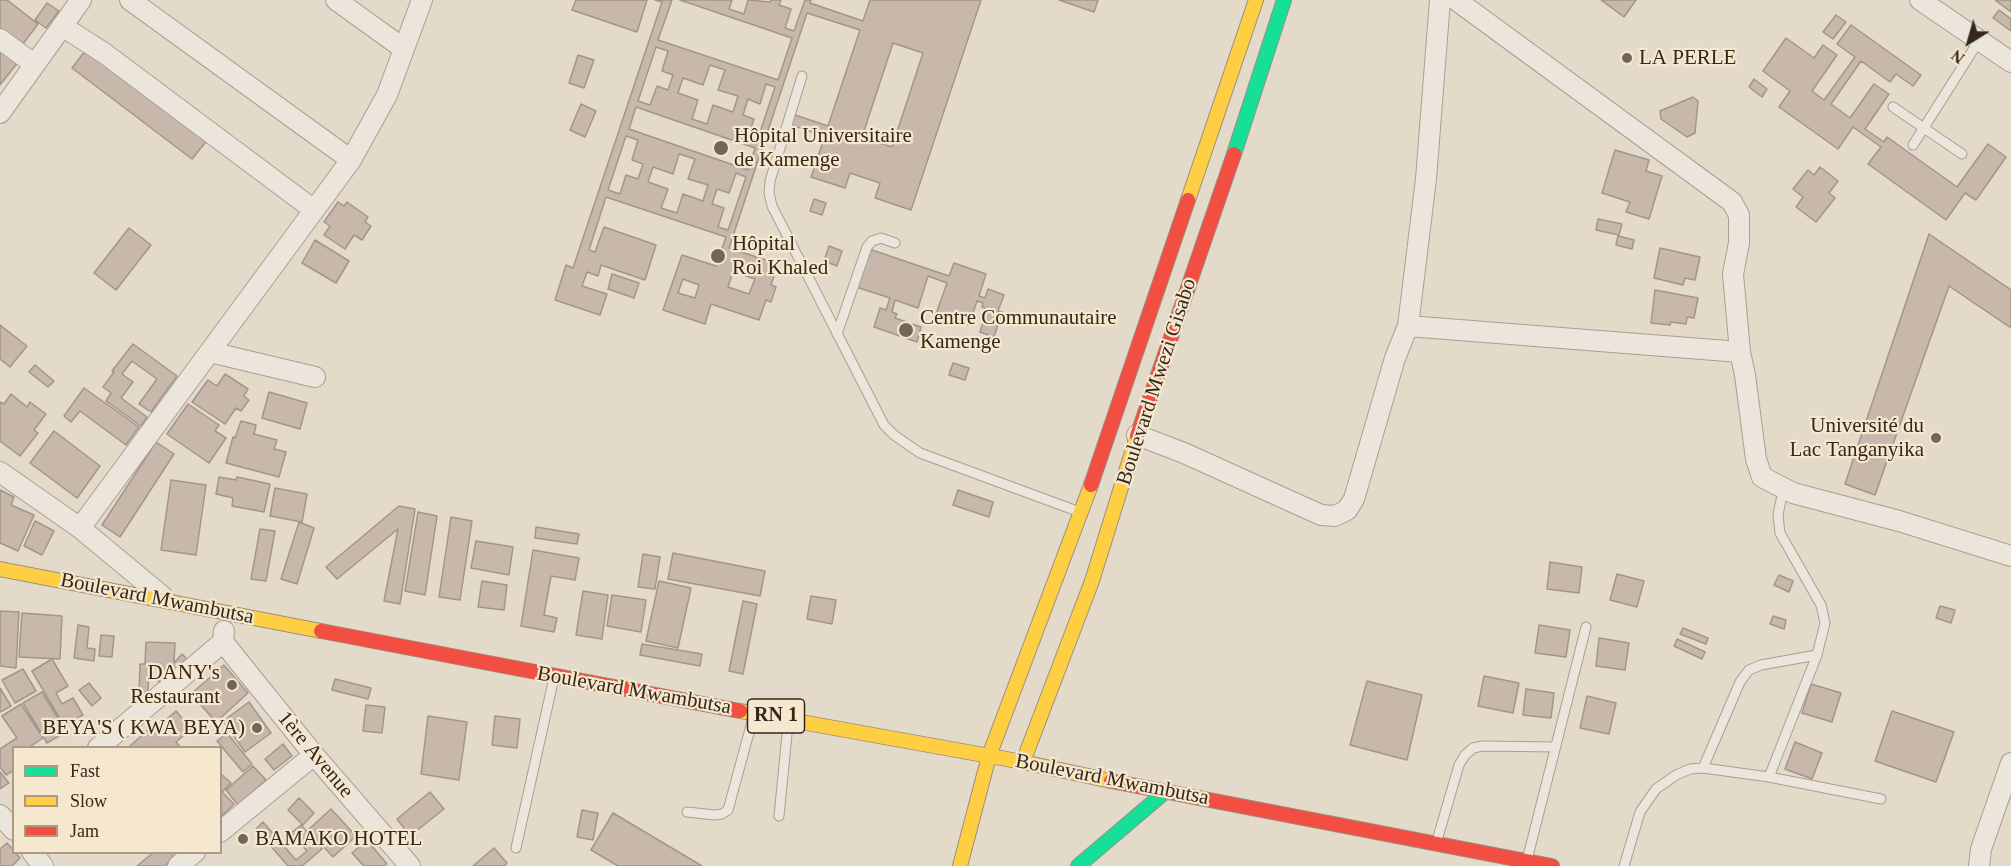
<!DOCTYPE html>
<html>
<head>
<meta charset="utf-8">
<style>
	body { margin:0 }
	#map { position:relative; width:2011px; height:866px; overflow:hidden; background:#e4daca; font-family:"Times New Roman",serif }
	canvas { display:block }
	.legend { position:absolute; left:12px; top:746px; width:210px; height:108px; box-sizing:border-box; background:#f5e8ce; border:2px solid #a99b87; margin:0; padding:8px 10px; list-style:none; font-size:18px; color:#36271c }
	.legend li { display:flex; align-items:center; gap:12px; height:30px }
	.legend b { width:30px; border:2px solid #a99b87 }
	.north { position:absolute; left:1939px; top:12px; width:60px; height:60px; -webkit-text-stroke:4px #f5e8ce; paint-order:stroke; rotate:217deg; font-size:16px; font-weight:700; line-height:24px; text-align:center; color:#36271c }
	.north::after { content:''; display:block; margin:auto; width:21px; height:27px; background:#36271c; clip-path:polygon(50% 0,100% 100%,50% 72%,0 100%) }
</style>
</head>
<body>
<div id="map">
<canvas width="2011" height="866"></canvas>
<ul class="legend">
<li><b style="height:8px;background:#16e098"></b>Fast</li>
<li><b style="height:8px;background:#ffcf43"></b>Slow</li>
<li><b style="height:8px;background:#f24e42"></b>Jam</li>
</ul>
<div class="north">N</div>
</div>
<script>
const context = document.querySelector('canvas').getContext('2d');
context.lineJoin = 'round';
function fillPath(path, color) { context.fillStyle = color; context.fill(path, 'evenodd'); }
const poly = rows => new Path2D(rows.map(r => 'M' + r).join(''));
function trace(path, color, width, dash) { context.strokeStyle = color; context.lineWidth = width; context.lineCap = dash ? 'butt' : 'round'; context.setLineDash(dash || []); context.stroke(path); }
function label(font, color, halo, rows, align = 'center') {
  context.font = font + ' "Times New Roman",serif'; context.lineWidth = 4.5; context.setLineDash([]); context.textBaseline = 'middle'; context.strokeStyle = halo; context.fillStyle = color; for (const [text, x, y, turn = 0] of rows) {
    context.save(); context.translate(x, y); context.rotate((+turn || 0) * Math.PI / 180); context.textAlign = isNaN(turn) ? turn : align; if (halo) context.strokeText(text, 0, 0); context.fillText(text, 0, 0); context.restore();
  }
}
const building = poly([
	[0,0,7,0,38,24,22,45,0,28,0,0],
	[576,0,647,0,637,32,572,10,576,0],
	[655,0,672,0,658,40,778,80,792,38,680,0,732,0,729,9,744,14,748,0,770,2,771,0,781,0,779,5,791,9,785,28,794,31,805,0,811,0,810,3,863,21,870,0,981,0,911,210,875,198,880,183,850,173,845,188,811,177,825,136,788,124,792,114,828,126,860,30,807,13,729,248,778,264,771,285,776,287,771,302,766,300,759,320,711,304,705,324,663,310,682,255,716,266,726,237,606,197,589,250,595,252,604,227,656,245,645,280,601,265,598,276,587,272,582,286,607,294,600,315,555,300,566,265,573,268,662,2,655,0],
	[893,43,923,53,892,147,862,137,893,43],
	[656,47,668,51,662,71,673,75,668,90,657,86,650,105,638,101,656,47],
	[710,65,725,70,718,90,738,96,733,112,713,105,707,124,692,119,698,100,678,93,683,78,703,85,710,65],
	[766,84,775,87,757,141,748,138,754,119,743,115,748,99,760,104,766,84],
	[636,107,755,148,748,170,629,129,636,107],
	[626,136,638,140,632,160,643,164,638,179,626,175,620,194,608,190,626,136],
	[679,154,695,159,688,179,708,185,703,201,683,194,677,213,661,208,668,189,648,182,653,167,673,174,679,154],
	[736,173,746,177,728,230,718,227,724,208,712,204,717,189,729,193,736,173],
	[733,272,755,279,749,294,728,287,733,272],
	[683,279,699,285,695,298,678,293,683,279],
	[1059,0,1098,0,1094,12,1059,0],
	[1601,0,1636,0,1624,17,1601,0],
	[1995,0,2011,0,2011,12,1995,0],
	[47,3,59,11,46,28,35,20,47,3],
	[1999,10,2011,19,2011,31,1993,18,1999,10],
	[1836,15,1846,22,1833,39,1823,32,1836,15],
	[1851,25,1921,75,1913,86,1896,74,1890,82,1861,61,1831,104,1850,118,1874,84,1889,94,1865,129,1884,142,1887,137,1957,187,1988,144,2006,157,1976,200,1965,193,1946,220,1868,164,1881,147,1853,127,1838,149,1779,107,1790,91,1763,71,1786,38,1814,58,1823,45,1837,55,1812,91,1824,100,1855,57,1837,44,1851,25],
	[89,46,209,138,192,159,72,68,89,46],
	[0,47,19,61,0,85,0,47],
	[578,55,594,60,584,88,569,83,578,55],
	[1754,79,1767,89,1762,97,1749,87,1754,79],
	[1693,97,1698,101,1695,133,1687,137,1661,119,1660,111,1693,97],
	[581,104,596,111,585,137,570,130,581,104],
	[1615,150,1649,160,1646,171,1662,176,1649,219,1626,212,1630,202,1602,193,1615,150],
	[1820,167,1838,181,1829,193,1835,198,1816,222,1796,207,1803,197,1793,189,1808,170,1814,175,1820,167],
	[814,199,826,203,822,215,810,211,814,199],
	[338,202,344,206,347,202,368,217,365,222,371,226,362,240,354,235,345,249,324,235,330,226,324,222,338,202],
	[1598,219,1622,224,1619,235,1596,230,1598,219],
	[129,228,151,245,116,290,94,273,129,228],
	[1929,234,2011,290,2011,328,1949,286,1875,495,1845,484,1929,234],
	[1618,236,1634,240,1632,249,1616,245,1618,236],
	[315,240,349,261,336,283,302,263,315,240],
	[829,246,842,251,837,266,824,261,829,246],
	[1660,248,1700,257,1695,280,1685,278,1683,285,1654,278,1660,248],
	[869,249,949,276,954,263,986,274,979,296,985,298,988,289,1004,295,998,311,1002,312,994,337,980,332,987,309,982,307,983,303,977,301,969,325,936,314,947,283,928,276,918,308,895,300,892,312,897,314,895,318,921,327,917,342,874,327,880,308,886,310,890,298,856,287,869,249],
	[612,274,639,283,634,298,608,289,612,274],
	[1655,290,1698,298,1694,318,1687,317,1686,324,1671,322,1670,325,1651,323,1655,290],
	[0,325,27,346,10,367,0,359,0,325],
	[133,344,177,376,151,412,139,404,157,379,132,361,122,374,133,382,121,398,147,417,141,426,106,401,111,393,103,387,114,372,112,371,133,344],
	[953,363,969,368,965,380,949,375,953,363],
	[35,365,54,381,48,387,29,372,35,365],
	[225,374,248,389,244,396,249,400,241,411,236,408,225,424,192,402,208,380,217,386,225,374],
	[84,388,139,427,126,445,80,411,71,422,64,416,84,388],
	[269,392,307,403,300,429,262,418,269,392],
	[11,394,27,407,30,402,46,414,34,430,38,433,20,456,0,441,0,402,4,404,11,394],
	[188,404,219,425,215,431,226,438,209,463,167,434,188,404],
	[241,421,256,425,254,434,277,440,274,449,286,452,279,477,226,463,233,437,235,438,241,421],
	[54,431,100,466,77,498,30,463,54,431],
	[156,442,174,454,120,537,102,525,156,442],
	[219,477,236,480,237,477,270,484,264,512,232,506,233,498,216,494,219,477],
	[171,480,206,485,196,555,161,550,171,480],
	[275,488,307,494,302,522,270,516,275,488],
	[0,490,14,497,11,505,34,515,18,551,0,543,0,490],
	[958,490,993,502,989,517,953,505,958,490],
	[399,506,415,509,400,604,384,601,398,529,337,579,326,567,399,506],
	[418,512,437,516,425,595,405,591,418,512],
	[451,517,472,521,460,600,439,597,451,517],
	[35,521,54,531,42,555,24,546,35,521],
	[299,522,314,528,297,584,281,579,299,522],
	[536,527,579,534,577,544,535,538,536,527],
	[260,529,275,531,266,581,251,579,260,529],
	[476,541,513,547,509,575,471,568,476,541],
	[533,550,579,558,575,580,551,576,544,615,557,618,554,632,521,626,533,550],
	[673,553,765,571,760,596,668,579,673,553],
	[643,554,660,557,655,589,638,587,643,554],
	[1550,562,1582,567,1579,593,1547,589,1550,562],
	[1617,574,1644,581,1637,607,1610,600,1617,574],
	[1779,575,1793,581,1789,592,1774,585,1779,575],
	[482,581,507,585,504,610,478,607,482,581],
	[659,581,691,588,678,648,646,641,659,581],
	[583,591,608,595,602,639,576,635,583,591],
	[612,595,646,600,641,632,607,626,612,595],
	[811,596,836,600,832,624,807,619,811,596],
	[743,601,757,604,743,674,729,671,743,601],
	[1940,606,1955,610,1951,623,1936,618,1940,606],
	[0,611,19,612,16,668,0,666,0,611],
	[22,613,62,616,60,659,19,657,22,613],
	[1773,616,1786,620,1784,629,1770,624,1773,616],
	[78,625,89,627,87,648,95,649,94,661,74,658,78,625],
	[1539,625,1570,630,1566,657,1535,653,1539,625],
	[1683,628,1708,638,1706,644,1680,634,1683,628],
	[101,635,114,636,112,657,99,656,101,635],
	[1599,638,1629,643,1625,670,1596,666,1599,638],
	[1677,639,1705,652,1702,659,1674,646,1677,639],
	[146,642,175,643,174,663,182,654,190,662,166,689,158,681,169,669,149,668,148,693,139,693,140,664,145,664,146,642],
	[642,644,702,654,700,666,640,655,642,644],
	[52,659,68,686,56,693,62,704,73,698,83,715,64,726,32,671,52,659],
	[224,665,248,693,216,722,191,694,224,665],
	[23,669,36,691,15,703,2,680,23,669],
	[1484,676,1519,683,1513,713,1478,706,1484,676],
	[335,679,371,688,368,699,332,690,335,679],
	[1367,681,1422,695,1407,760,1350,745,1367,681],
	[89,683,101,698,92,706,79,690,89,683],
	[1811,684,1841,693,1832,722,1802,713,1811,684],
	[0,688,11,706,0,712,0,688],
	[1526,689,1554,693,1551,718,1523,715,1526,689],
	[42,692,66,732,47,743,23,703,42,692],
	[1587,696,1616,703,1609,734,1580,728,1587,696],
	[249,702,271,733,245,752,223,721,249,702],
	[21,704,43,738,28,748,14,748,14,770,6,775,0,767,0,749,17,738,2,716,21,704],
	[366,705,385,707,382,733,363,731,366,705],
	[176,711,191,729,176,742,181,748,132,748,130,746,158,721,161,724,176,711],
	[1892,711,1954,732,1936,782,1875,761,1892,711],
	[428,716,467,722,459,780,421,774,428,716],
	[495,716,520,719,517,748,492,745,495,716],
	[227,733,252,764,243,772,217,741,227,733],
	[1795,742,1822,753,1812,779,1785,769,1795,742],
	[283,744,292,756,274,770,265,759,283,744],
	[253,766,266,780,238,805,226,790,253,766],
	[0,772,9,783,0,789,0,772],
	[220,773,231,783,222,792,234,804,222,816,220,773],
	[430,792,444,809,410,836,397,819,430,792],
	[299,798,314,813,303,825,288,810,299,798],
	[331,809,356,836,333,857,308,830,331,809],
	[582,810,598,813,593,840,577,837,582,810],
	[613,813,702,866,618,866,591,850,613,813],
	[263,822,296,860,307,851,291,833,301,825,322,849,302,866,288,866,256,829,263,822],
	[367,840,387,864,384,866,364,866,352,853,367,840],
	[7,843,20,858,12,866,0,866,0,849,7,843],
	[494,848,507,863,504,866,473,866,494,848],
	[154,852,170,852,174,858,164,866,137,866,154,852]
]);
const lane = poly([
	[802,76,770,181,769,193,772,206,884,425,894,435,920,453,1077,511],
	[1893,107,1962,154],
	[1913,145,1980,39],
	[837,334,867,247,872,241,881,238,895,243],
	[1703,768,1740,682,1749,670,1761,665,1817,655],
	[1769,777,1817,655,1825,623,1821,605,1780,533,1778,515,1781,500,1785,490],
	[687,812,715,815,722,814,728,810,753,718],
	[779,816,788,724],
	[1438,837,1459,765,1465,755,1473,748,1483,746,1556,747],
	[516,848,553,682],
	[1528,856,1586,627],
	[1624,866,1640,812,1656,789,1676,775,1690,769,1703,768,1769,777,1881,799]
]);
const street = poly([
	[130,0,351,160],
	[336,0,404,49],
	[1456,0,1732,202,1739,215,1739,243,1733,274,1740,352,1745,375,1756,459,1762,477,1793,493,1899,521,2011,556],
	[1920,0,2011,62],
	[62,26,104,53,314,210],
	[0,39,34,64],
	[0,113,81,0],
	[1408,326,1740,352],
	[210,352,315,377],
	[1137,435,1184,453,1321,515,1335,516,1347,510,1354,499,1395,358,1408,326,1426,179,1440,0],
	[0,472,80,528,162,596],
	[80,528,351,160,387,95,422,0],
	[223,642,314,755,410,866],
	[98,748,223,642,224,631],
	[0,815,14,830],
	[220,832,314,755],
	[32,852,43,866],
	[178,866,195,852],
	[1979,866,1981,849,2011,763]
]);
const fast = poly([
	[1234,154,1284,0],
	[1078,866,1165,792]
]);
const slow = poly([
	[1188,200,1256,0],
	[0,569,321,631],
	[740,711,1023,762,1111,781],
	[989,756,1091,485],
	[1023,762,1092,581,1137,436],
	[960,866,989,756]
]);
const jam = poly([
	[1137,436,1234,154],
	[1091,485,1188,200],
	[321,631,740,711],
	[1111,781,1552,866]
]);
const markers = [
	[1627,58,6,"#736659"],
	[721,148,8,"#736659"],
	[718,256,8,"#736659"],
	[906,330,8,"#736659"],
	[1936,438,6,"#736659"],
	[232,685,6,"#736659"],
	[257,728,6,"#736659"],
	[243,839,6,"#736659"]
];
const shields = [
	[776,716,57]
];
const shieldNames = [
	["RN 1",776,716]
];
const poiNames = [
	["LA PERLE",1639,58],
	["Hôpital Universitaire",734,136],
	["de Kamenge",734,160],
	["Hôpital",732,244],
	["Roi Khaled",732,268],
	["Centre Communautaire",920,318],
	["Kamenge",920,342],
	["Université du",1924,426,"right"],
	["Lac Tanganyika",1924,450,"right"],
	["DANY's",220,673,"right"],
	["Restaurant",220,697,"right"],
	["BEYA'S ( KWA BEYA)",245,728,"right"],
	["BAMAKO HOTEL",255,839]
];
const streetNames = [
	["Boulevard Mwezi Gisabo",1157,382,-72],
	["Boulevard Mwambutsa",157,599,11],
	["Boulevard Mwambutsa",634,691,10],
	["1ère Avenue",315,755,50],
	["Boulevard Mwambutsa",1112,780,11]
];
fillPath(building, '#c7b8ab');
trace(building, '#a39589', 1.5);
trace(lane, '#a89f93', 11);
trace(street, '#a89f93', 22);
trace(fast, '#988f84', 16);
trace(slow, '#988f84', 16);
trace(jam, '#988f84', 16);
trace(lane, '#ebe5dc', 9);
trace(street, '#ebe5dc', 20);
trace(fast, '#16e098', 14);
trace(slow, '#ffcf43', 14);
trace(jam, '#f24e42', 14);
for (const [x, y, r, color] of markers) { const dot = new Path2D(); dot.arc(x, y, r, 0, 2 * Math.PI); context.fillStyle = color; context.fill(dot); trace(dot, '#f5e8ce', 2); }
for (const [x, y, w] of shields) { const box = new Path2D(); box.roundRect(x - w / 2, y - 17, w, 34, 4.5); context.fillStyle = '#f5e8ce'; context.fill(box); trace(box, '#36271c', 1.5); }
label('bold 20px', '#36271c', null, shieldNames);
label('21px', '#36271c', '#f5e8ce', poiNames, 'left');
label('21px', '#36271c', '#f5e8ce', streetNames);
</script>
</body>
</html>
